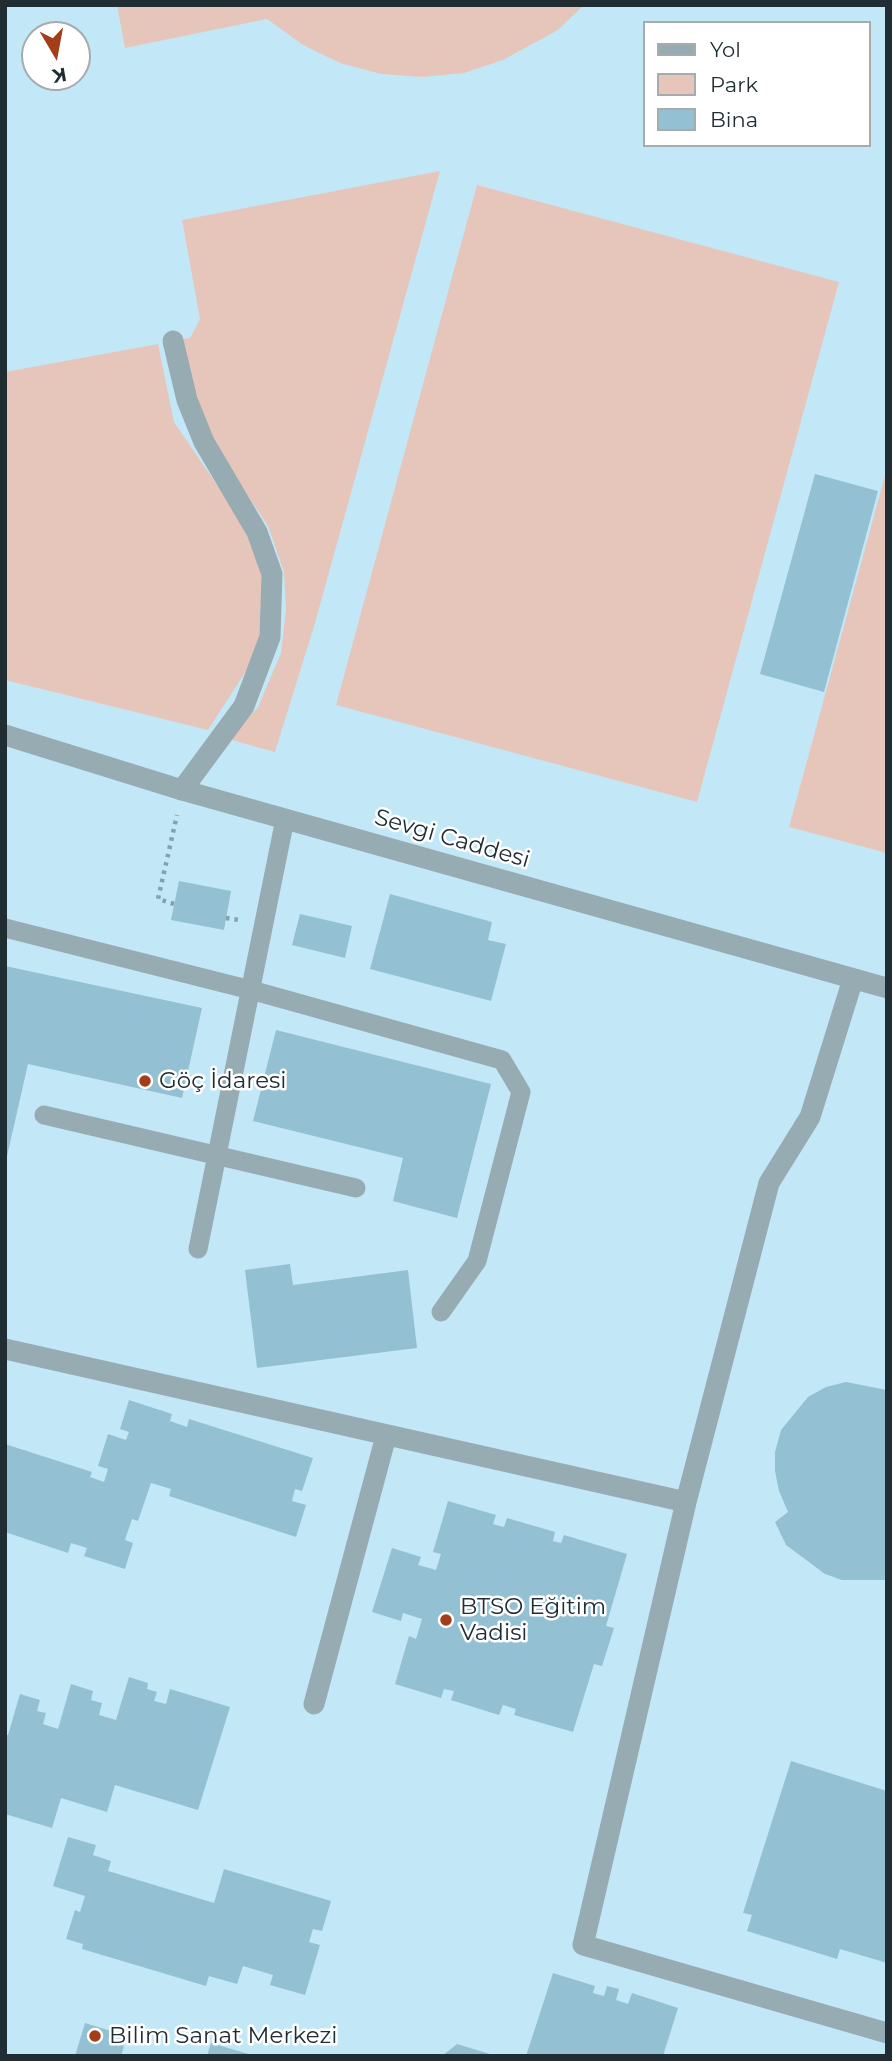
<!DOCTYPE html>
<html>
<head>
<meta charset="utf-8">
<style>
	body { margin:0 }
	#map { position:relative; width:892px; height:2061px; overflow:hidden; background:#c2e8f8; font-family:Montserrat,sans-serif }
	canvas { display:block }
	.frame { position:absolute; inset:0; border:7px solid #202e34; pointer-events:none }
	.legend { position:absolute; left:643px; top:21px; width:228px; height:126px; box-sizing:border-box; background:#fff; border:2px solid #a6abae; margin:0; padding:9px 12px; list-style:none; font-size:21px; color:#202e34 }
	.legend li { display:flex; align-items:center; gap:14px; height:35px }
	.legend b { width:35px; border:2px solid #a6abae }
	.north { position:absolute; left:21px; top:21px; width:70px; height:70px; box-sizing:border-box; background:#fff; border:2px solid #a6abae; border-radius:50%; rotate:170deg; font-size:19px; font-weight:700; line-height:28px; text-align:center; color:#202e34 }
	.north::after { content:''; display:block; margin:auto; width:24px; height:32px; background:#a43e19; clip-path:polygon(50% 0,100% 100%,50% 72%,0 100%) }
</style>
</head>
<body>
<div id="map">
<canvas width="892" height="2061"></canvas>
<div class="frame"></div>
<ul class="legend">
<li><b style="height:9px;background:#97abb3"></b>Yol</li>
<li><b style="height:19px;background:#e6c6bb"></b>Park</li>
<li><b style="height:19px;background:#93c0d2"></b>Bina</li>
</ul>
<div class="north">K</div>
</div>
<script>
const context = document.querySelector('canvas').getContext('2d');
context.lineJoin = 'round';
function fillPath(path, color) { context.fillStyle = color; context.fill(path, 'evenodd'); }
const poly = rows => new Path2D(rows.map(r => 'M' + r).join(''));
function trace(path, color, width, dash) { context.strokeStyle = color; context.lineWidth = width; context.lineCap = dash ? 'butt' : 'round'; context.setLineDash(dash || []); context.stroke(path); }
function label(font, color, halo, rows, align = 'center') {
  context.font = font + ' Montserrat,sans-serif'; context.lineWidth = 5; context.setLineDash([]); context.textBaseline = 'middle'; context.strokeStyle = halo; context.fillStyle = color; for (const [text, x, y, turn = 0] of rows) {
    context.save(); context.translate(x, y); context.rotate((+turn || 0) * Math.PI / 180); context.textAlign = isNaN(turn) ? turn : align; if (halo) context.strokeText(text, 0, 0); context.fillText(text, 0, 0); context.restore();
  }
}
const green = poly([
	[117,5,584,5,558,30,503,60,464,73,422,77,381,74,340,63,303,45,267,19,125,48],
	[440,171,315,623,275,752,228,739,258,707,281,653,286,609,284,572,268,526,222,457,195,396,183,339,190,338,200,319,182,220],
	[477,185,839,282,697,802,336,705],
	[158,344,174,422,250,533,262,567,261,635,248,668,208,730,5,680,5,372],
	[887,468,887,853,789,827]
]);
const building = poly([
	[815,474,878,491,824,692,760,674],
	[179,881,231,891,224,930,171,920],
	[390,894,492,922,488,940,506,944,491,1001,370,969],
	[300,914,352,926,345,958,292,945],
	[5,966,202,1008,182,1098,28,1064,5,1165],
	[276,1030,491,1084,457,1218,393,1201,403,1158,253,1121],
	[290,1264,293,1285,408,1270,417,1348,257,1368,245,1270],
	[846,1382,887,1390,887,1580,842,1580,825,1574,786,1545,775,1522,788,1512,779,1491,775,1471,775,1452,781,1430,808,1397,826,1387],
	[129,1400,172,1414,170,1421,187,1427,189,1419,313,1458,302,1491,295,1489,292,1501,306,1505,296,1537,169,1496,171,1489,151,1483,138,1521,132,1519,125,1540,133,1543,125,1569,84,1556,87,1548,71,1543,68,1553,5,1532,5,1444,92,1472,90,1477,104,1482,108,1469,98,1466,108,1434,126,1440,129,1432,120,1429],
	[448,1501,496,1515,493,1524,504,1527,507,1518,555,1532,553,1541,561,1543,564,1535,627,1554,606,1626,614,1628,602,1666,594,1664,573,1732,514,1715,516,1709,503,1705,499,1715,451,1700,454,1691,444,1689,441,1698,395,1684,409,1636,416,1639,422,1619,403,1613,401,1621,372,1612,392,1548,421,1557,418,1565,436,1570,441,1554,433,1552],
	[129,1677,148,1683,147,1689,157,1692,154,1701,166,1704,170,1689,230,1707,198,1810,115,1785,107,1812,61,1798,52,1828,5,1814,5,1735,8,1735,20,1694,40,1700,37,1711,46,1713,43,1724,58,1729,71,1684,93,1691,91,1700,102,1703,99,1715,116,1720],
	[791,1761,887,1791,887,1963,840,1949,837,1959,747,1931,752,1915,743,1913],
	[68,1837,96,1845,93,1855,111,1861,108,1871,214,1903,224,1869,331,1901,322,1931,313,1929,309,1942,320,1945,305,1995,270,1985,273,1975,243,1966,237,1984,209,1976,206,1986,82,1949,83,1944,66,1939,75,1910,80,1912,85,1896,53,1886],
	[553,1973,595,1986,593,1993,604,1996,607,1986,619,1989,616,2000,628,2004,632,1993,678,2008,663,2056,526,2056],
	[85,2023,111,2031,108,2041,124,2046,121,2056,75,2056],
	[211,2043,252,2055,252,2056,207,2056],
	[457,2044,493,2055,493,2056,442,2056]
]);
const path = poly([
	[174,904,158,899,177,815],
	[226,918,239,920]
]);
const service = poly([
	[5,928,251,990,502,1060,521,1092,477,1261,441,1312],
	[44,1115,356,1188],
	[198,1249,285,819]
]);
const pedestrian = poly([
	[173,341,187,400,204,442,257,532,272,574,270,637,244,706,182,790]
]);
const minor = poly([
	[853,979,810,1117,769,1183,686,1502,583,1945,887,2033],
	[5,1349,686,1502],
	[314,1704,386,1436]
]);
const tertiary = poly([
	[5,735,182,790,887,988]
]);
const markers = [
	[145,1081,7,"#a43e19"],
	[446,1620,7,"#a43e19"],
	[95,2036,7,"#a43e19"]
];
const streetNames = [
	["Sevgi Caddesi",452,839,16]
];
const poiNames = [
	["Göç İdaresi",159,1081],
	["BTSO Eğitim",460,1607],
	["Vadisi",460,1633],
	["Bilim Sanat Merkezi",109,2036]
];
fillPath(green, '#e6c6bb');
fillPath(building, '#93c0d2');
trace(path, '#84a1ad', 4.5, [3.5, 5]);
trace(service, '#97abb3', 19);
trace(pedestrian, '#97abb3', 21);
trace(minor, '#97abb3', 21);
trace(tertiary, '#97abb3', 21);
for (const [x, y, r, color] of markers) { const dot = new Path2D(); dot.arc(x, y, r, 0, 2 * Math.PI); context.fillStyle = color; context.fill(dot); trace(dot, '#fff', 2.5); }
label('23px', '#202e34', '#fff', streetNames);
label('23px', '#202e34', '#fff', poiNames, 'left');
</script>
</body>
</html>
